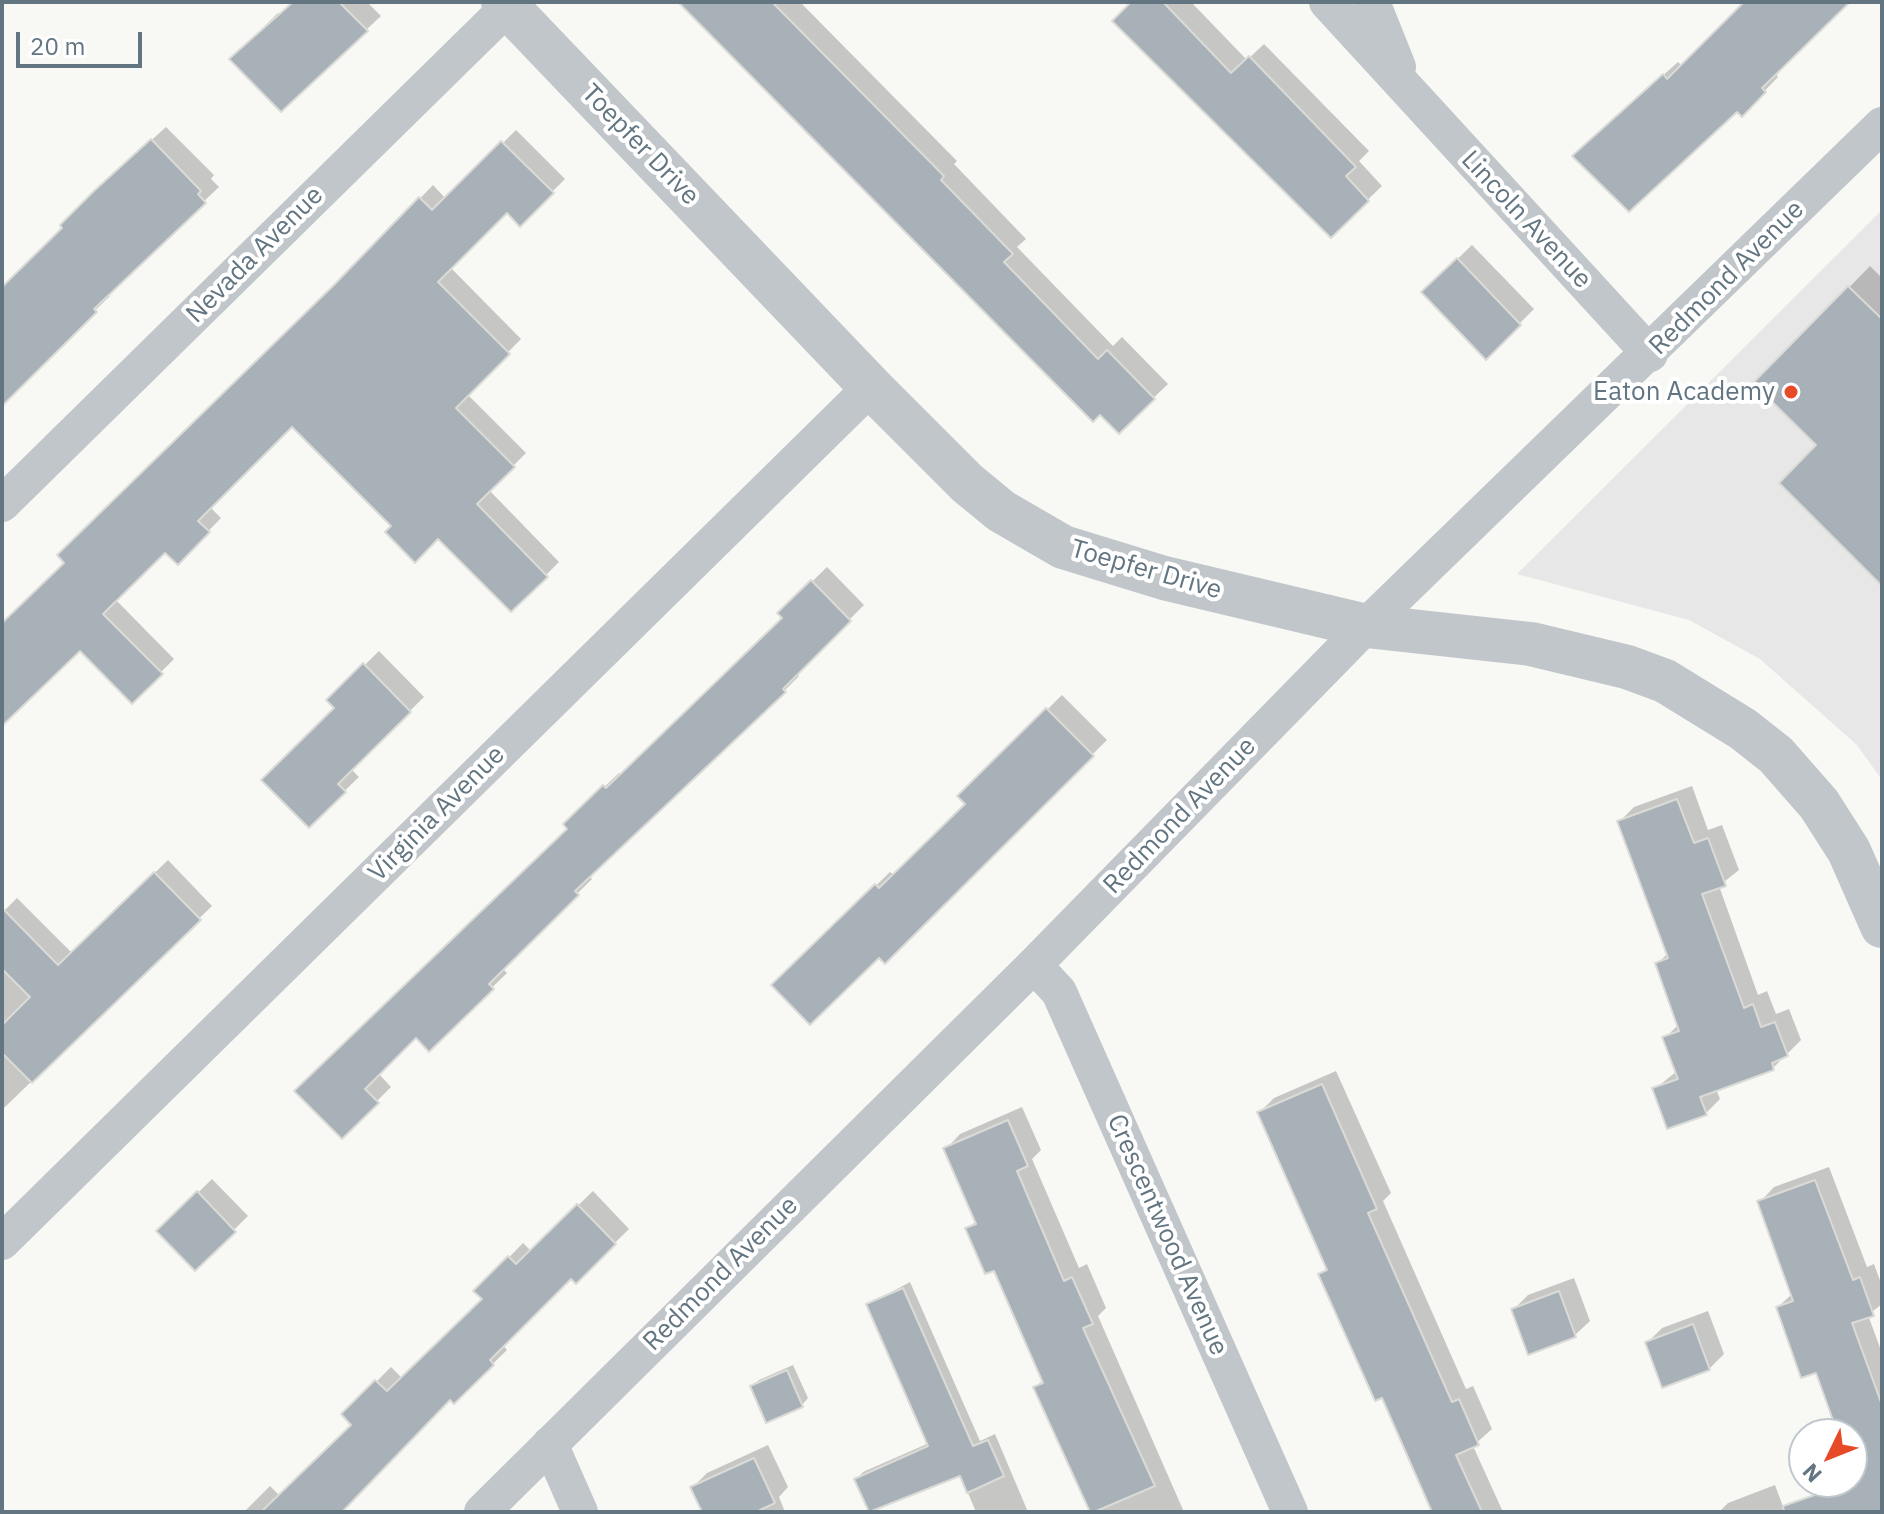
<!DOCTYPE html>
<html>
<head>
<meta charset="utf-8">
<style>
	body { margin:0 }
	#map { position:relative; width:1884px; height:1514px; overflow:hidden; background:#f8f8f5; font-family:"IBM Plex Sans",sans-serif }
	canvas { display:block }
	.frame { position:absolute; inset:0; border:4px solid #627581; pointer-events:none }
	.north { position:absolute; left:1788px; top:1418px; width:80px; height:80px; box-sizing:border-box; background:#fff; border:2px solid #c0c8cd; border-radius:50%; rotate:227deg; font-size:22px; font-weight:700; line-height:32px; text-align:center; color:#627581 }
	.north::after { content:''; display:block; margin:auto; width:28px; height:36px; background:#e74a26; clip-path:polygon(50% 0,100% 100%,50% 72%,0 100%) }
	.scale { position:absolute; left:16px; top:32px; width:126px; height:36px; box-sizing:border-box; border:4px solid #627581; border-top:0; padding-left:10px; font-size:24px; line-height:28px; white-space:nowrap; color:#627581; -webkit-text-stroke:6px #fff; paint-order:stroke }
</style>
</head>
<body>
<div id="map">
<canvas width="1884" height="1514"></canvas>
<div class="frame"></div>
<div class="north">N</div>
<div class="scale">20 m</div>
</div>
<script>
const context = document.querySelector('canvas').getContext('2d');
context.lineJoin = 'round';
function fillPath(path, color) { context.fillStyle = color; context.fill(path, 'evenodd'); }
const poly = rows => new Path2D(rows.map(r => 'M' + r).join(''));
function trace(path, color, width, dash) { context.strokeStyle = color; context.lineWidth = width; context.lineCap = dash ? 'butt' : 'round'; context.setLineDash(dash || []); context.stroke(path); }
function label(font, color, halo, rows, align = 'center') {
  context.font = font + ' "IBM Plex Sans",sans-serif'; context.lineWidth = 8; context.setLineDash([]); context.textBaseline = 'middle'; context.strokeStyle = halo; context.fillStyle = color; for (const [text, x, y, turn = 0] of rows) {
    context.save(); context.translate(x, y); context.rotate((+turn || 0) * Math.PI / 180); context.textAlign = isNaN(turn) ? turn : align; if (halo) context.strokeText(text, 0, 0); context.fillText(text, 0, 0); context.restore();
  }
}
const built = poly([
	[1882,210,1882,780,1857,745,1760,659,1689,620,1517,574]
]);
const shadow = poly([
	[296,2,367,2,381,16,281,109,231,59,278,13,281,16],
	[684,2,800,2,957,161,954,164,1026,239,1017,247,1113,346,1122,337,1168,384,1119,431],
	[1134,2,1191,2,1247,60,1264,44,1369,151,1359,161,1382,186,1331,235],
	[1743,2,1847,2,1775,73,1778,77,1742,114,1737,109,1589,142,1678,62,1682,66],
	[166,127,214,175,211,179,219,187,107,293,110,296,2,401,2,290,111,177],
	[516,130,565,179,520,224,507,211,450,267,521,339,467,394,526,453,489,490,559,562,511,610,438,536,394,526,292,424,210,507,221,518,178,562,164,550,115,599,174,659,132,701,80,648,2,717,2,643,67,563,433,185,446,199],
	[1472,245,1534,309,1486,357,1423,292],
	[1870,266,1882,278,1882,583,1819,445,1756,383],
	[827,567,864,605,796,673,799,676,785,690,588,875,592,879,502,968,507,973,429,1049,416,1036,378,1073,391,1087,342,1136,297,1091,569,829,580,810,619,773,622,776,784,617,780,613],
	[379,651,424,697,351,769,359,777,309,825,337,708,329,700],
	[1062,695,1107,740,885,961,879,955,774,985,890,872,894,875,968,804,960,796],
	[1692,786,1708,830,1722,825,1739,870,1719,886,1758,995,1767,991,1776,1014,1789,1009,1801,1040,1773,1068,1716,1089,1720,1099,1706,1113,1655,1089,1677,1071,1665,1038,1679,1024,1658,963,1668,953,1620,821,1634,807],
	[168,860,212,906,2,1110,2,913,17,898,72,953],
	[1336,1071,1391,1193,1383,1201,1466,1389,1473,1386,1492,1429,1473,1446,1503,1512,1432,1512,1383,1395,1320,1275,1328,1267,1260,1112,1274,1098],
	[1022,1107,1041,1150,1032,1159,1079,1268,1087,1264,1106,1308,1098,1316,1184,1512,1092,1512,1035,1388,1043,1380,995,1268,968,1229,977,1220,946,1149,960,1134],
	[1829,1167,1867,1267,1874,1264,1882,1286,1882,1304,1868,1315,1882,1353,1882,1512,1847,1512,1839,1488,1845,1482,1852,1482,1855,1474,1852,1434,1840,1434,1817,1370,1778,1307,1793,1293,1760,1202,1774,1187],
	[212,1179,248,1216,195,1268,159,1231],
	[593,1191,629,1229,576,1281,571,1276,502,1344,507,1350,454,1402,450,1398,339,1512,244,1512,270,1486,280,1496,354,1424,344,1414,391,1367,402,1378,484,1299,476,1291,523,1243,531,1251],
	[1574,1278,1590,1321,1575,1335,1514,1309,1528,1295],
	[910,1282,980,1441,995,1434,1028,1512,976,1512,960,1474,871,1512,857,1479,863,1472,929,1443,869,1304],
	[1708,1311,1724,1354,1709,1369,1648,1342,1662,1328],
	[793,1365,808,1398,802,1405,752,1386,759,1380],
	[768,1445,788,1487,779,1497,785,1512,705,1512,693,1487,707,1473],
	[1775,1485,1785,1512,1719,1512,1728,1503]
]);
const building = poly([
	[293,2,339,2,368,31,281,112,229,59,293,2],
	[678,2,772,2,944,176,941,180,1013,254,1004,262,1098,359,1107,350,1155,399,1119,434,1100,415,1093,422,678,2],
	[1131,2,1163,2,1231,73,1249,56,1356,167,1346,176,1369,201,1331,238,1112,21,1131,2],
	[1744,2,1850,2,1762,88,1766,92,1742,117,1737,112,1629,212,1572,156,1663,74,1667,79,1744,2],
	[151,139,201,191,198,194,206,203,94,309,97,312,2,406,2,287,62,228,60,225,94,191,151,139],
	[501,141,554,193,520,227,507,213,438,282,510,354,456,408,515,467,477,504,548,577,511,612,438,539,415,563,385,532,391,526,292,427,198,521,210,532,178,565,165,553,103,614,163,674,132,704,80,651,2,726,2,623,64,563,57,555,333,286,419,197,432,210,501,141],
	[1457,258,1521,325,1486,360,1421,292,1457,258],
	[1848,286,1882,319,1882,586,1779,483,1816,445,1753,383,1848,286],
	[811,580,851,621,783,689,786,692,575,891,579,895,489,984,494,989,429,1052,416,1038,365,1089,379,1103,342,1139,294,1091,567,829,563,824,603,785,606,788,782,618,777,613,811,580],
	[363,663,411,712,338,784,346,792,309,828,261,780,334,708,326,700,363,663],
	[1046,708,1094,756,885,964,879,958,810,1025,771,985,875,884,879,888,965,804,957,796,1046,708],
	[1677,799,1694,843,1708,838,1726,886,1702,894,1744,1008,1753,1004,1761,1027,1775,1022,1788,1056,1772,1063,1774,1070,1700,1097,1707,1115,1667,1129,1652,1088,1678,1079,1662,1037,1679,1031,1655,963,1668,958,1617,821,1677,799],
	[154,872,201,920,32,1083,2,1053,2,1025,30,997,2,969,2,908,58,965,154,872],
	[1322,1084,1377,1209,1368,1213,1452,1402,1459,1399,1479,1445,1456,1455,1482,1512,1432,1512,1382,1398,1375,1401,1318,1274,1327,1270,1257,1112,1322,1084],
	[1008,1120,1028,1166,1017,1171,1064,1281,1072,1277,1093,1324,1083,1328,1155,1486,1094,1512,1090,1512,1033,1387,1043,1383,994,1271,985,1274,965,1228,976,1224,943,1148,1008,1120],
	[1815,1180,1853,1280,1860,1277,1874,1316,1852,1323,1882,1405,1882,1512,1784,1512,1783,1506,1855,1481,1852,1434,1838,1434,1816,1373,1801,1378,1776,1307,1793,1301,1757,1201,1815,1180],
	[197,1191,236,1232,195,1271,156,1231,197,1191],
	[577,1204,616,1244,576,1284,571,1279,490,1360,494,1365,454,1404,450,1400,342,1512,261,1512,351,1425,341,1414,375,1380,387,1391,482,1299,473,1291,508,1256,516,1264,577,1204],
	[903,1288,973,1446,988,1440,1004,1476,967,1493,960,1476,869,1512,854,1479,928,1446,866,1304,903,1288],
	[1559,1291,1576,1337,1528,1355,1511,1309,1559,1291],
	[1693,1324,1710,1370,1662,1388,1645,1342,1693,1324],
	[787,1370,803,1407,766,1423,750,1386,787,1370],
	[754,1458,775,1503,756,1512,702,1512,690,1487,754,1458]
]);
const minor = poly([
	[1327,2,1650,354],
	[1372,2,1398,67],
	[2,504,508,7],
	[1034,965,1059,992,1290,1512],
	[2,1242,871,387],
	[550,1444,580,1512],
	[482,1512,1034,965,1366,626,1882,125]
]);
const tertiary = poly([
	[503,2,871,387,967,483,1001,511,1063,547,1164,578,1366,626,1531,644,1627,667,1665,681,1743,729,1776,755,1819,804,1849,851,1882,926]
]);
const markers = [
	[1791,392,8,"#e74a26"]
];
const streetNames = [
	["Toepfer Drive",640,145,46],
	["Lincoln Avenue",1526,220,47],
	["Nevada Avenue",255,255,-45],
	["Redmond Avenue",1727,278,-45],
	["Toepfer Drive",1146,570,16],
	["Virginia Avenue",437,814,-45],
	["Redmond Avenue",1180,816,-46],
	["Crescentwood Avenue",1167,1235,66],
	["Redmond Avenue",721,1274,-45]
];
const poiNames = [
	["Eaton Academy",1775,392]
];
fillPath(built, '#e6e7e6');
fillPath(shadow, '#0003');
fillPath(building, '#a8b1b7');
trace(building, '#dadad7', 2);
trace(minor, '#c1c6ca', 36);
trace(tertiary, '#c1c6ca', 44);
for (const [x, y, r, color] of markers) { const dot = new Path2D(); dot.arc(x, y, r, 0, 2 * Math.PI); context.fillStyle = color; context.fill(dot); trace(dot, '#fff', 3); }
label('26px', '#627581', '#fff', streetNames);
label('26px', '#627581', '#fff', poiNames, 'right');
</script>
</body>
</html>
